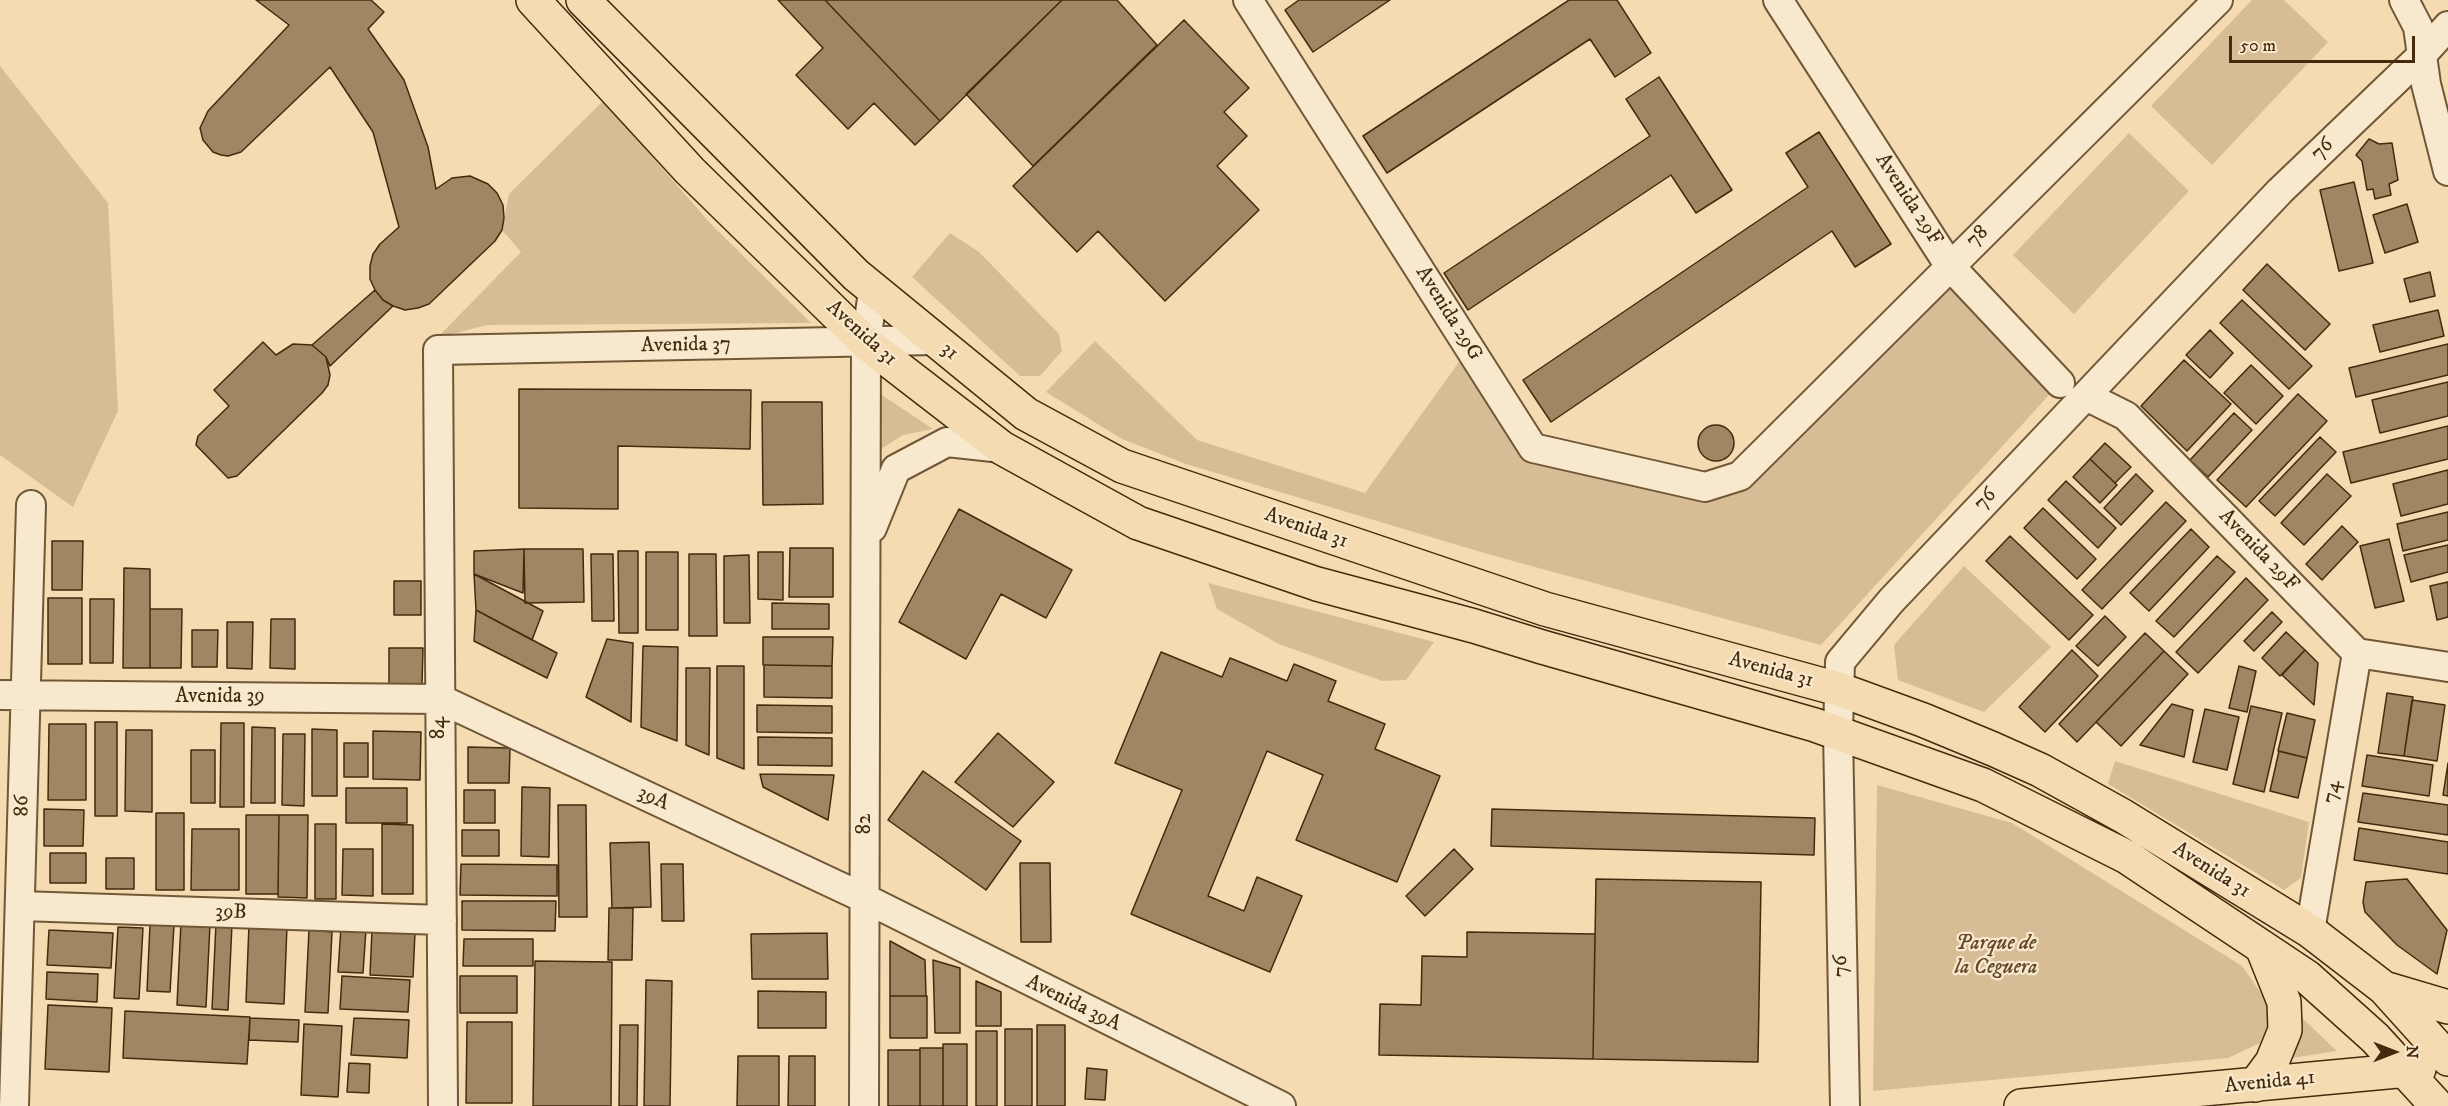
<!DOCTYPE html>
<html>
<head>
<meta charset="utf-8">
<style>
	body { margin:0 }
	#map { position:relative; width:2448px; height:1106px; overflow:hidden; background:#f5dbb2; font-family:"IM FELL DW Pica",serif }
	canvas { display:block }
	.north { position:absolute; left:2364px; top:1022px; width:60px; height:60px; -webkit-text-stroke:4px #f8e8cd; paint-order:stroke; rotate:90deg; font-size:16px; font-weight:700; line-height:24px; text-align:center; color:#442b0d }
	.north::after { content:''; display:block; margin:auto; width:21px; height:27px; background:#442b0d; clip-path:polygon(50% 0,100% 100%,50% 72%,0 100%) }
	.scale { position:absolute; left:2229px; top:36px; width:186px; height:27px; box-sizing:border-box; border:3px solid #442b0d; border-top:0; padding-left:8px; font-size:18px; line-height:21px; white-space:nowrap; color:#442b0d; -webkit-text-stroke:4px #f8e8cd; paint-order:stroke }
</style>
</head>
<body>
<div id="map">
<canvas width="2448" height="1106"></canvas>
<div class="north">N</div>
<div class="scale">50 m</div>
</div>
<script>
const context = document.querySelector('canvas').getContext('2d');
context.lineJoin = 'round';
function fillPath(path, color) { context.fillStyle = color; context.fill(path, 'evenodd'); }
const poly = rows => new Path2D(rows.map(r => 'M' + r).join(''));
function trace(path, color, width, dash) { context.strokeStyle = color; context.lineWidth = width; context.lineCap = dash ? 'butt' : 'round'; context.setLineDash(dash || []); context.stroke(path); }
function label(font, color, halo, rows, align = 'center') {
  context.font = font + ' "IM FELL DW Pica",serif'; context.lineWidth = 4.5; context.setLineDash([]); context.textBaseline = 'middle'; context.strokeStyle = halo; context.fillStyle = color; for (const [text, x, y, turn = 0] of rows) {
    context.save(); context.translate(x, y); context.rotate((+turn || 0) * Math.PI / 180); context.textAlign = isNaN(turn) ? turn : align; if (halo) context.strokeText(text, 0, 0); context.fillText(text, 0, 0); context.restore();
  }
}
const green = poly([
	[2252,0,2284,0,2328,42,2212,165,2151,106],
	[0,66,108,203,118,411,73,507,0,455],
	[603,101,711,224,811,323,487,325,437,338,521,252,502,230,509,194],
	[2129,133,2189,191,2074,314,2013,255],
	[950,233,979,252,1059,334,1062,351,1040,376,1020,376,912,277],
	[1949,265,2060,383,1821,645,1491,555,1186,464,1122,439,1046,392,1095,341,1197,440,1365,493,1469,348,1533,448,1705,487,1740,476],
	[879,393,933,429,903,435,878,451],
	[1964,566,2051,647,1984,712,1898,680,1894,645],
	[1208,583,1434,642,1406,680,1382,681,1279,644,1217,609],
	[2115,761,2309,822,2301,878,2284,890,2108,784],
	[1877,785,2012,823,2242,966,2265,999,2270,1020,2260,1043,2228,1058,1873,1091],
	[2299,1015,2337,1051,2292,1058]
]);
const building = poly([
	[256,0,371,0,384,12,368,29,404,80,428,147,436,189,452,178,470,176,488,184,497,193,503,205,504,218,502,230,495,241,429,304,418,308,405,310,393,306,383,300,375,290,370,279,370,266,373,254,380,244,399,227,373,132,330,67,241,152,228,156,221,155,213,152,203,140,200,128,208,111,289,25,256,0],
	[778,0,825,0,940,121,915,145,874,103,848,129,796,75,823,48,778,0],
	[825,0,1062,0,940,121,825,0],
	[1062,0,1117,0,1157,45,1033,166,966,94,1062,0],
	[1299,0,1390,0,1313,52,1285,10,1299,0],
	[1569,0,1617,0,1651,53,1615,77,1590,39,1387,173,1363,136,1569,0],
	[1184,20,1249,88,1224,112,1247,136,1217,166,1259,210,1165,301,1098,231,1077,252,1013,186,1184,20],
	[1659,77,1732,190,1696,213,1671,175,1468,310,1444,273,1650,136,1626,99,1659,77],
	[1819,132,1891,244,1855,267,1832,231,1551,422,1523,380,1808,187,1786,153,1819,132],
	[2369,139,2379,144,2392,143,2398,180,2389,184,2391,195,2375,199,2373,189,2367,190,2362,161,2356,155,2369,139],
	[2354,182,2373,263,2339,271,2320,190,2354,182],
	[2407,204,2418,242,2385,253,2373,215,2407,204],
	[2267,264,2330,324,2305,350,2243,290,2267,264],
	[2430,272,2435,296,2410,302,2404,279,2430,272],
	[375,290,383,300,393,306,330,366,326,357,312,345,375,290],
	[2242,300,2312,366,2289,389,2220,323,2242,300],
	[2438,310,2444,336,2380,352,2373,325,2438,310],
	[2210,330,2233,353,2210,378,2186,355,2210,330],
	[263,342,276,355,293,344,312,345,326,357,330,375,328,385,322,393,237,476,228,478,196,445,198,436,229,406,214,390,263,342],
	[2448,344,2448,375,2356,397,2349,368,2448,344],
	[2184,360,2231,404,2187,451,2141,406,2184,360],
	[2251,365,2283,396,2256,424,2224,393,2251,365],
	[2448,382,2448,416,2380,433,2372,400,2448,382],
	[519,389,751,390,750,449,618,446,618,509,519,508,519,389],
	[2298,394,2327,421,2246,507,2217,480,2298,394],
	[762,402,822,402,823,504,763,505,762,402],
	[2234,413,2252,430,2208,477,2190,460,2234,413],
	'1698 443a18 18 0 1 1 36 0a18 18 0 1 1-36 0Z',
	[2448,426,2448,459,2351,483,2343,452,2448,426],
	[2320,437,2336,452,2275,516,2259,501,2320,437],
	[2105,443,2131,467,2115,483,2090,459,2105,443],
	[2090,459,2117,485,2100,503,2073,477,2090,459],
	[2448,470,2448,504,2401,516,2393,484,2448,470],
	[2136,474,2153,491,2121,525,2104,508,2136,474],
	[2327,474,2351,496,2304,545,2281,523,2327,474],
	[2066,481,2116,528,2098,548,2048,500,2066,481],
	[2166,502,2186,521,2102,609,2082,590,2166,502],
	[2043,508,2096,559,2077,579,2024,528,2043,508],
	[959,509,1072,570,1046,618,1001,594,966,659,899,622,959,509],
	[2448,512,2448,540,2403,551,2397,524,2448,512],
	[2342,526,2358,542,2322,580,2306,564,2342,526],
	[2191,529,2209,547,2149,611,2130,593,2191,529],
	[2010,536,2093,615,2069,640,1986,561,2010,536],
	[2389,539,2404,601,2375,608,2360,546,2389,539],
	[52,541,83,541,82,590,52,590,52,541],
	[2448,545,2448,572,2411,582,2404,555,2448,545],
	[790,548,833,548,833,597,789,597,790,548],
	[524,549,523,593,474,574,474,551,524,549],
	[524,549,583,549,584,602,525,603,524,549],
	[618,551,638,551,638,633,619,633,618,551],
	[646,552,678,552,678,630,646,630,646,552],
	[758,552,783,552,783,600,758,599,758,552],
	[591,554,613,554,614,621,592,621,591,554],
	[689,554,716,554,717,636,689,636,689,554],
	[749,555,750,623,724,623,724,556,749,555],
	[2217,556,2235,572,2174,637,2156,621,2217,556],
	[124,568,150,569,150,668,123,668,124,568],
	[474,574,543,611,532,640,476,610,474,574],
	[2246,578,2268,600,2198,673,2176,652,2246,578],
	[394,581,421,581,421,615,394,615,394,581],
	[2448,582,2448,617,2437,620,2430,586,2448,582],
	[48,598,82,598,82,664,48,664,48,598],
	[90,599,114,599,113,663,90,663,90,599],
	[772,603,829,604,829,629,772,629,772,603],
	[150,609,182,609,181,668,150,668,150,609],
	[476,610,557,653,547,678,474,641,476,610],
	[2272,612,2282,622,2254,651,2244,641,2272,612],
	[2105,616,2126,637,2098,666,2076,646,2105,616],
	[271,619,295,619,295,669,270,668,271,619],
	[227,622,253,622,252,669,227,668,227,622],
	[192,630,218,630,217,667,192,667,192,630],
	[2286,632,2305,650,2280,676,2262,658,2286,632],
	[2145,633,2164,651,2077,742,2059,724,2145,633],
	[763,637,833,637,832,666,763,665,763,637],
	[607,639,633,643,631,722,586,697,607,639],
	[643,646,678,647,677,741,641,727,643,646],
	[389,648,423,648,422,684,389,684,389,648],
	[2072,650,2098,676,2045,732,2019,707,2072,650],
	[2305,650,2318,663,2314,705,2282,675,2305,650],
	[2164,651,2188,674,2121,746,2096,722,2164,651],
	[1161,652,1222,677,1230,658,1287,681,1294,664,1336,681,1328,701,1385,724,1375,749,1440,776,1397,882,1296,840,1323,775,1267,751,1208,896,1244,911,1257,877,1302,896,1270,972,1131,914,1182,790,1115,763,1161,652],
	[764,665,832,666,832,698,764,697,764,665],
	[717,666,744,666,744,769,717,758,717,666],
	[2239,666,2256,671,2247,712,2229,708,2239,666],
	[686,668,710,668,709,755,686,745,686,668],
	[2387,693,2413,697,2404,756,2378,753,2387,693],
	[2412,700,2445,705,2437,761,2404,756,2412,700],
	[2172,704,2193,710,2184,757,2140,745,2172,704],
	[757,705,832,706,832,733,757,732,757,705],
	[2251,706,2282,713,2264,792,2233,784,2251,706],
	[2205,709,2239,717,2227,770,2193,762,2205,709],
	[2287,713,2315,720,2307,758,2278,751,2287,713],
	[95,722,117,722,117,816,95,816,95,722],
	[221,723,244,723,244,807,220,807,221,723],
	[49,724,86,724,86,800,48,800,49,724],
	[252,727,275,728,275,803,251,803,252,727],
	[312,729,337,730,337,796,312,796,312,729],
	[126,730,152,730,152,812,125,811,126,730],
	[373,731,421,732,420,780,373,779,373,731],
	[998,733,1054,782,1013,827,955,782,998,733],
	[283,734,305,734,304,806,282,805,283,734],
	[758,737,832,738,832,766,758,765,758,737],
	[344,743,368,743,368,777,344,777,344,743],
	[468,747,510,748,509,783,468,783,468,747],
	[191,750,215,750,215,803,191,803,191,750],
	[2279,751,2307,758,2298,798,2270,791,2279,751],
	[2367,755,2433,765,2429,796,2362,786,2367,755],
	[2448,763,2448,796,2443,795,2448,763],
	[923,771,1021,841,986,890,888,820,923,771],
	[760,774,834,775,828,820,763,787,760,774],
	[522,787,550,788,549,857,521,856,522,787],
	[346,788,407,788,407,823,346,823,346,788],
	[464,790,495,790,495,823,464,823,464,790],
	[2363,793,2448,805,2448,835,2358,822,2363,793],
	[558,805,586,805,587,917,559,917,558,805],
	[44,809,84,810,83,846,44,846,44,809],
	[1492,809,1815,818,1814,855,1491,846,1492,809],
	[156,813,184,813,184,890,156,890,156,813],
	[246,815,279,815,278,894,246,894,246,815],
	[279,815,308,815,307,898,278,897,279,815],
	[315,824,336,824,336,899,315,899,315,824],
	[382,824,413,825,413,894,382,894,382,824],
	[2359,828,2448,842,2448,874,2354,860,2359,828],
	[192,829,239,829,239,890,191,890,192,829],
	[462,830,499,830,499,856,462,856,462,830],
	[649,842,651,907,612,908,610,843,649,842],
	[343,849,373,849,373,896,342,895,343,849],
	[1454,849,1473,869,1425,916,1406,896,1454,849],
	[50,853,86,853,86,883,50,883,50,853],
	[106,858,134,858,134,889,106,889,106,858],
	[1020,863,1050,863,1051,942,1021,942,1020,863],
	[461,864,557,865,557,896,460,895,461,864],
	[661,864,683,864,684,921,662,921,661,864],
	[1596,879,1761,882,1758,1062,1593,1059,1596,879],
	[2407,879,2447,930,2437,974,2397,945,2365,912,2363,902,2366,882,2407,879],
	[462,901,556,901,555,931,462,930,462,901],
	[609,908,633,908,632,960,608,960,609,908],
	[181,922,210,924,206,1007,177,1005,181,922],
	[216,923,232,924,228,1010,212,1009,216,923],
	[150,924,174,925,170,992,147,991,150,924],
	[249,924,287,926,284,1004,246,1002,249,924],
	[118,927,143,928,139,999,114,998,118,927],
	[341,927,366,929,363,973,338,972,341,927],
	[49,930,113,933,111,968,47,965,49,930],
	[309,930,332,932,328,1013,305,1012,309,930],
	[372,930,415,932,413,977,370,975,372,930],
	[1467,932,1595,934,1593,1059,1379,1055,1380,1004,1421,1005,1422,956,1467,957,1467,932],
	[827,933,828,979,752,979,751,934,827,933],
	[464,939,533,939,533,966,463,966,464,939],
	[890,941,925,960,926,996,890,996,890,941],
	[933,960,960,968,960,1033,935,1033,933,960],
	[535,961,612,962,611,1106,533,1106,535,961],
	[47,972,98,974,97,1002,46,999,47,972],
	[342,976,410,980,408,1012,340,1009,342,976],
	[460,976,517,976,517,1013,460,1013,460,976],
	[646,980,672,981,670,1106,644,1106,646,980],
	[976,981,1001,992,1001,1026,976,1026,976,981],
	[758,991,826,992,826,1028,758,1028,758,991],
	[890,996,927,996,927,1038,890,1038,890,996],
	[48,1005,112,1008,109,1072,45,1069,48,1005],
	[125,1011,250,1017,247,1064,123,1058,125,1011],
	[250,1018,299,1020,298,1042,249,1040,250,1018],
	[354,1018,409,1020,407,1058,351,1055,354,1018],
	[467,1022,512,1022,512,1103,466,1103,467,1022],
	[304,1024,342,1026,338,1097,301,1095,304,1024],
	[620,1025,638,1025,637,1106,619,1106,620,1025],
	[1037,1025,1065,1025,1065,1106,1037,1106,1037,1025],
	[1005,1029,1032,1029,1032,1106,1005,1106,1005,1029],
	[976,1031,997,1031,997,1106,976,1106,976,1031],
	[943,1044,967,1044,967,1106,943,1106,943,1044],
	[920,1048,943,1048,943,1106,920,1106,920,1048],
	[888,1050,920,1050,920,1106,888,1106,888,1050],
	[738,1056,779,1056,779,1106,737,1106,738,1056],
	[789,1056,815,1056,815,1106,788,1106,789,1056],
	[349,1063,370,1064,369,1093,347,1092,349,1063],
	[1087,1068,1107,1070,1105,1100,1085,1099,1087,1068]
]);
const minor = poly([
	[1248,0,1533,448,1705,487,1740,476,2218,0],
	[1778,0,1949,265,2060,383],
	[2404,0,2418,27,2426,84,2448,171],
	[2086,396,2126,416,2357,653,2448,667],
	[872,528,896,469,947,442,1002,448],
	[0,695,440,699,866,899,1281,1106],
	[21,906,442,920],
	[2310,931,2357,653],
	[14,1106,31,505],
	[443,1106,438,350,934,340],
	[864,1106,866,343,873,291],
	[1845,1106,1838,732,1840,662,1891,601,2280,191,2421,56,2448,26]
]);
const major = poly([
	[533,0,690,171,866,343,1002,448,1138,523,1317,584,1474,626,1542,647,1815,725,1983,785,2127,857,2307,977,2375,1038,2437,1106],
	[583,0,856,275,1026,414,1122,466,1545,609,1838,689,1923,720,1993,749,2040,770,2123,816,2310,931,2384,988,2448,1059],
	[2384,988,2448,1007],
	[2255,1085,2272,1062,2285,1030,2284,1002,2262,947],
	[2021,1106,2419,1069]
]);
const streetNames = [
	["76",2323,150,-44],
	["Avenida 29F",1908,200,57],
	["78",1978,237,-45],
	["Avenida 29G",1448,314,58],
	["Avenida 31",861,334,42],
	["Avenida 37",686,346,-1],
	["31",949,352,39],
	["76",1986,500,-47],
	["Avenida 31",1306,529,19],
	["Avenida 29F",2258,551,46],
	["Avenida 31",1771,671,15],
	["Avenida 39",220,698],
	["84",440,728,-90],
	["74",2333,792,-80],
	["39A",653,799,25],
	["86",23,806,-89],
	["82",866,824,-90],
	["Avenida 31",2211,871,32],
	["39B",231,913,2],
	["76",1842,966,-91],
	["Avenida 39A",1073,1004,26],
	["Avenida 41",2270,1083,-6]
];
const parkNames = [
	["Parque de",1996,945],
	["la Ceguera",1996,969]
];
fillPath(green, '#d7bd96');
fillPath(building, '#a08763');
trace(building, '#442b0d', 1.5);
trace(minor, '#705736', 32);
trace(major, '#442b0d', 36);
trace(minor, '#f8e8cd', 28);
trace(major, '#f5dbb2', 33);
label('21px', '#442b0d', '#f8e8cd', streetNames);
label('italic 21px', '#614828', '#f8e8cd', parkNames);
</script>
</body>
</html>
